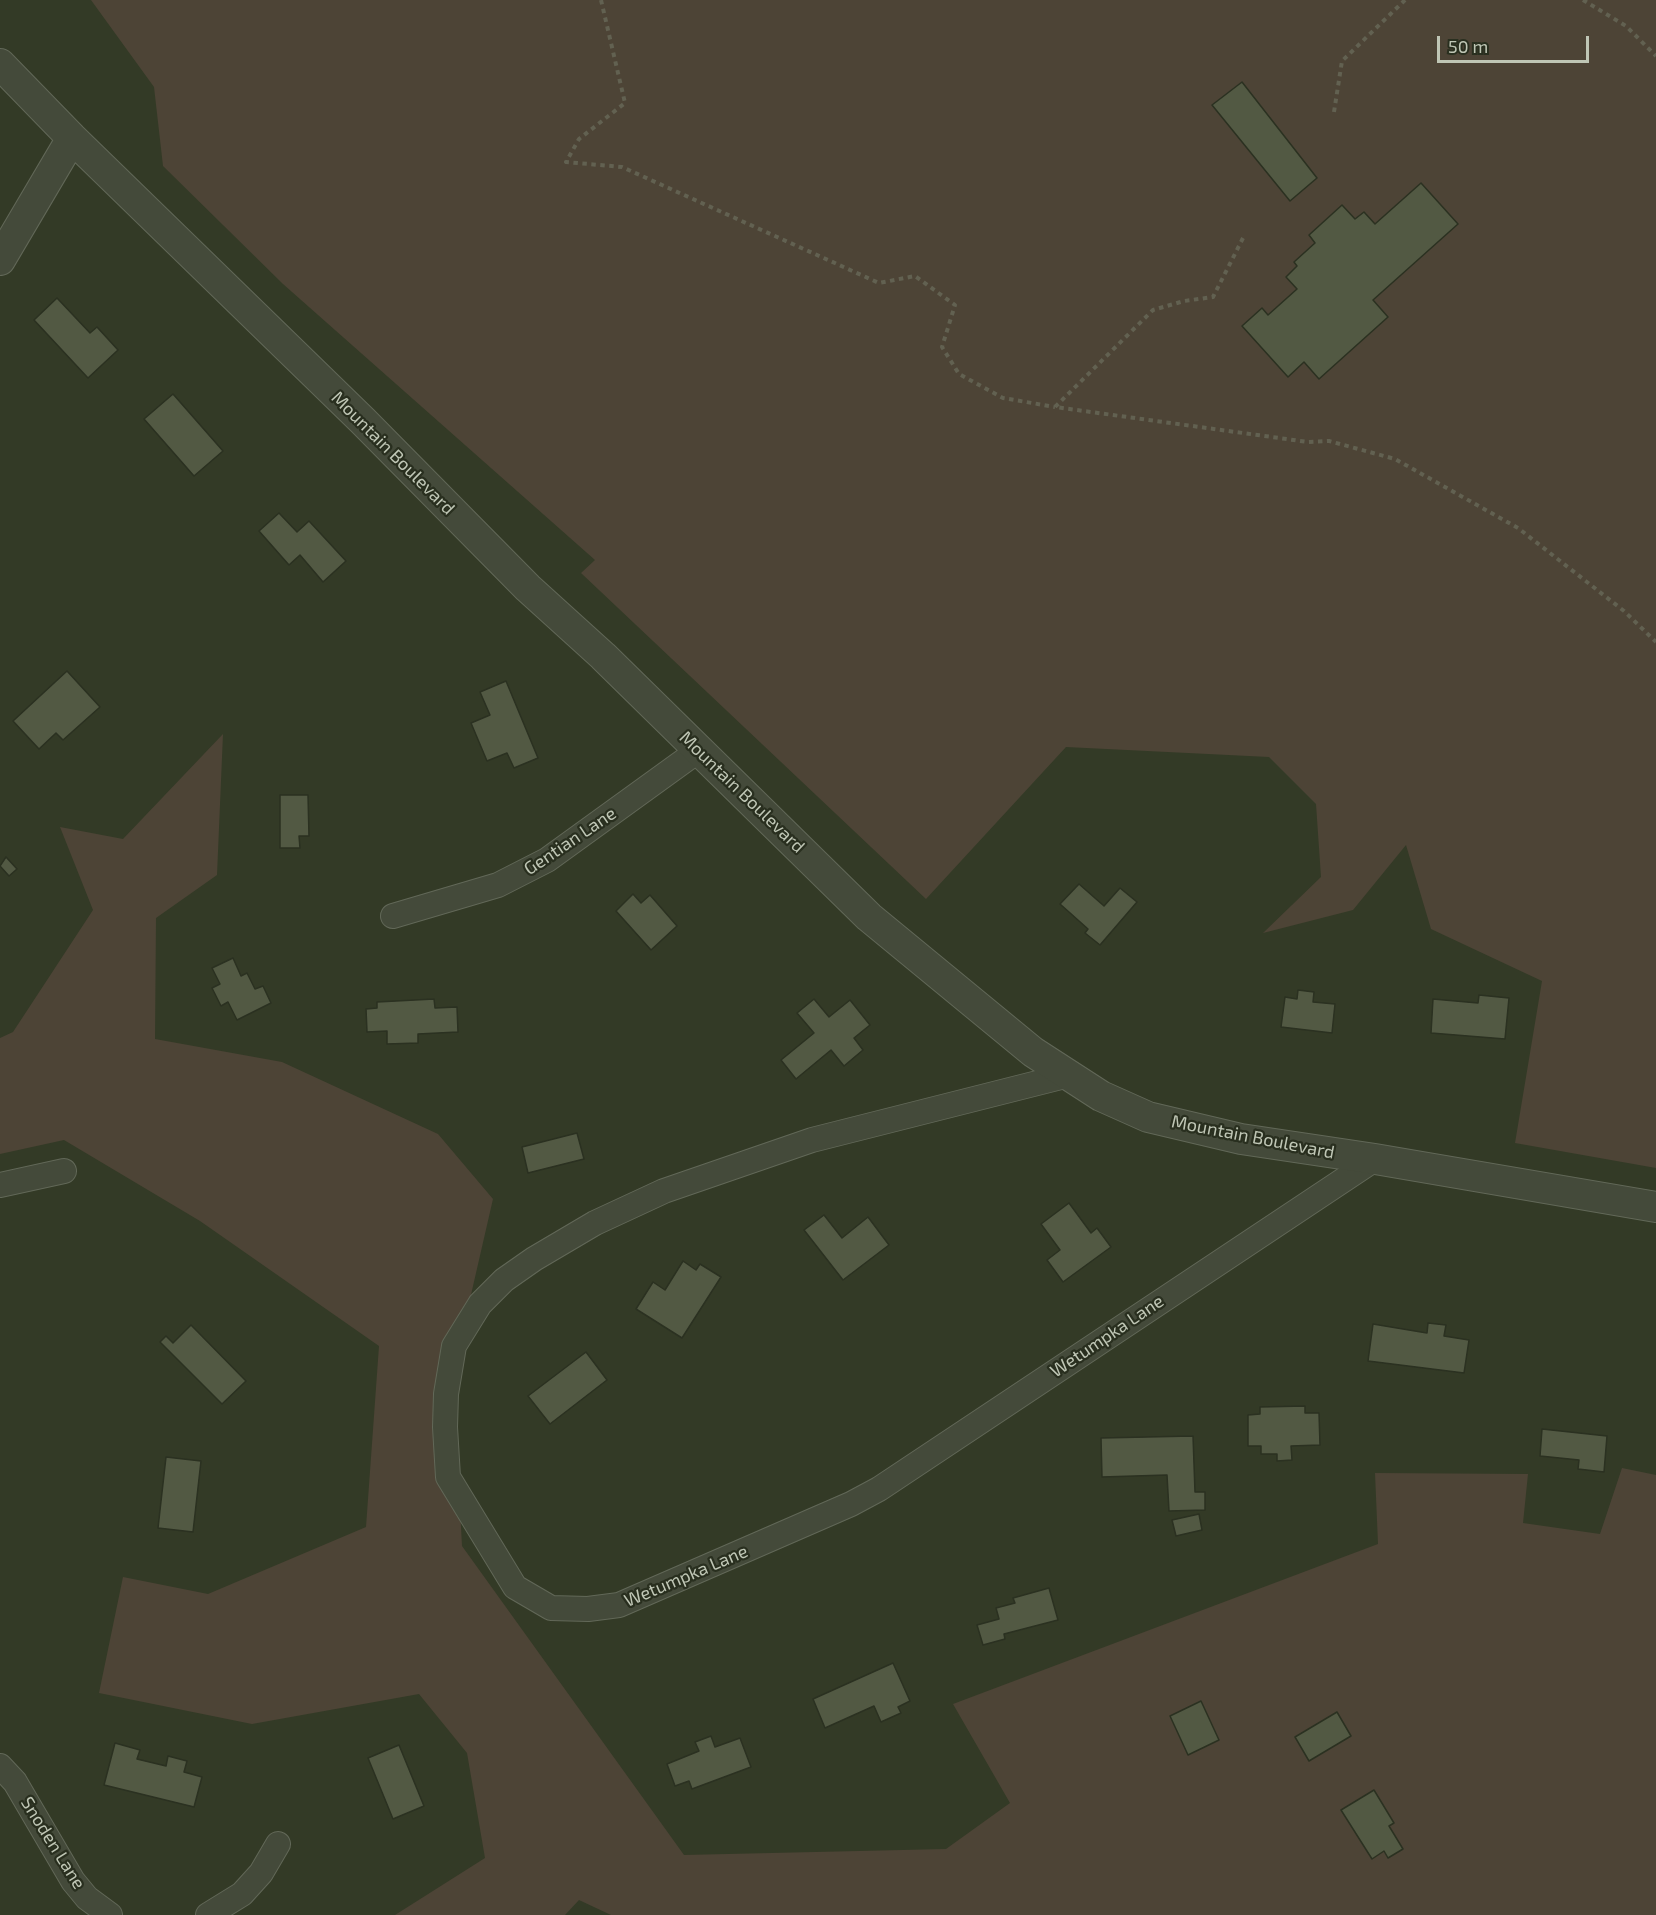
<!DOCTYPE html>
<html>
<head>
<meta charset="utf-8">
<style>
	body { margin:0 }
	#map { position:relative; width:1656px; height:1915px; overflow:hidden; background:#333a26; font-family:"Exo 2",sans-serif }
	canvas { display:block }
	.scale { position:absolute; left:1437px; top:36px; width:152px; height:27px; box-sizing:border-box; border:3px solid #bfc6b5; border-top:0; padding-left:8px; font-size:18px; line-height:21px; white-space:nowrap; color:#bfc6b5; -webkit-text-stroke:4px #292f1f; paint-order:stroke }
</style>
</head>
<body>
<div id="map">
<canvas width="1656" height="1915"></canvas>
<div class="scale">50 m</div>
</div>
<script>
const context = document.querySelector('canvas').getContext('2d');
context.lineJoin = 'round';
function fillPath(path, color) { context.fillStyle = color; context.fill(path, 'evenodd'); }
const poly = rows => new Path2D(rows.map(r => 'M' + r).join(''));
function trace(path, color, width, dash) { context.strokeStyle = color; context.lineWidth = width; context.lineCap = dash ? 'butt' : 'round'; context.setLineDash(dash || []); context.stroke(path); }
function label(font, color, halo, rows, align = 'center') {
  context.font = font + ' "Exo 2",sans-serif'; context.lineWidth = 4.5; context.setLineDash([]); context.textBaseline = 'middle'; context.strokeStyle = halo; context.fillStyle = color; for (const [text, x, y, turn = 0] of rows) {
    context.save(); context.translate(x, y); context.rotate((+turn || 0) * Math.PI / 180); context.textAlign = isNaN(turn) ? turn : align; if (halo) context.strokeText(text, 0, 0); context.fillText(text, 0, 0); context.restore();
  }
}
const green = poly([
	[91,0,1656,0,1656,1168,1515,1143,1542,981,1431,929,1406,845,1353,910,1263,933,1321,877,1316,804,1269,757,1066,747,926,899,581,573,595,560,283,284,163,166,154,87],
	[223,734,217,875,156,918,155,1039,282,1062,438,1134,493,1199,453,1373,462,1546,684,1855,946,1849,1010,1803,953,1704,1378,1544,1375,1473,1528,1474,1523,1523,1600,1534,1622,1468,1656,1475,1656,1915,611,1915,579,1900,565,1915,395,1915,485,1858,467,1753,419,1694,252,1724,99,1693,123,1577,208,1594,366,1527,379,1346,200,1221,64,1140,0,1154,0,1038,13,1032,93,910,60,827,123,839]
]);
const building = poly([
	[1242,82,1317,178,1290,201,1212,105,1242,82],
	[1421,183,1458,224,1373,300,1388,317,1319,379,1304,362,1288,377,1242,326,1262,308,1268,315,1297,289,1286,277,1297,266,1294,262,1315,243,1309,235,1342,205,1355,219,1364,212,1375,224,1421,183],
	[57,298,90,333,97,327,118,350,88,378,34,320,57,298],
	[173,394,223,451,194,476,144,419,173,394],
	[279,513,297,532,309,521,346,561,323,582,300,555,289,565,259,531,279,513],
	[67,671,100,707,63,740,56,733,39,749,13,721,67,671],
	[506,681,538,758,514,768,507,753,487,761,471,723,490,715,480,692,506,681],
	[280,795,308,795,309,836,299,836,300,848,280,848,280,795],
	[6,857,17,869,9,876,0,866,6,857],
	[1079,884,1104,906,1120,888,1137,902,1100,945,1085,933,1088,929,1060,904,1079,884],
	[633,894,641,903,650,895,677,926,651,950,616,911,633,894],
	[233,958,241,976,247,973,255,989,263,986,271,1003,237,1020,228,1002,221,1006,212,988,220,984,212,968,233,958],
	[1298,990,1314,992,1313,1002,1335,1004,1332,1033,1281,1027,1285,997,1297,999,1298,990],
	[1479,995,1509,998,1505,1039,1431,1033,1433,999,1478,1003,1479,995],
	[434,999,435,1008,457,1007,458,1032,418,1034,418,1043,387,1044,387,1031,367,1032,366,1009,377,1008,377,1002,434,999],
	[814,999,829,1017,850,1000,870,1025,854,1038,863,1050,844,1066,831,1050,796,1079,781,1060,814,1033,797,1013,814,999],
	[577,1133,584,1159,528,1173,522,1147,577,1133],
	[1069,1203,1091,1233,1097,1228,1111,1247,1063,1282,1047,1260,1060,1250,1041,1224,1069,1203],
	[824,1215,842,1238,868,1217,889,1245,843,1280,804,1230,824,1215],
	[683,1261,696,1270,700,1264,721,1277,682,1338,636,1309,653,1282,665,1290,683,1261],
	[1428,1323,1446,1325,1444,1336,1469,1340,1464,1373,1368,1361,1373,1324,1427,1333,1428,1323],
	[191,1325,246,1381,222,1404,160,1342,166,1336,173,1343,191,1325],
	[586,1352,607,1380,550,1424,528,1396,586,1352],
	[1305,1406,1305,1413,1319,1413,1320,1445,1291,1446,1292,1460,1277,1461,1277,1454,1261,1454,1261,1446,1248,1446,1248,1415,1260,1414,1260,1407,1305,1406],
	[1542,1429,1607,1436,1604,1472,1578,1469,1579,1460,1540,1456,1542,1429],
	[1193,1436,1195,1492,1205,1492,1205,1510,1169,1511,1167,1475,1102,1477,1101,1438,1193,1436],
	[166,1457,201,1461,193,1532,158,1528,166,1457],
	[1199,1514,1202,1530,1176,1536,1172,1520,1199,1514],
	[1049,1588,1058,1620,1004,1634,1005,1639,983,1645,977,1625,999,1619,996,1608,1015,1603,1013,1598,1049,1588],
	[893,1663,910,1701,898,1707,901,1713,881,1722,874,1706,825,1728,813,1699,893,1663],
	[1201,1701,1219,1740,1188,1755,1170,1716,1201,1701],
	[1337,1712,1351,1736,1309,1761,1295,1737,1337,1712],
	[711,1736,715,1747,740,1738,751,1767,692,1789,689,1781,675,1786,667,1764,699,1751,695,1742,711,1736],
	[115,1743,140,1750,137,1759,166,1766,168,1756,187,1761,184,1772,202,1777,194,1807,104,1785,115,1743],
	[399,1745,424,1806,393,1819,368,1758,399,1745],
	[1374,1790,1394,1823,1389,1826,1403,1849,1388,1858,1384,1851,1372,1859,1341,1810,1374,1790]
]);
const path = poly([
	[601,0,625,103,579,139,566,162,622,167,879,283,915,276,955,305,942,347,959,374,1003,398,1055,407],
	[1583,0,1626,26,1656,56],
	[1334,112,1342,61,1405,0],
	[1243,238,1213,297,1184,301,1153,310,1055,407,1308,442,1329,441,1395,459,1518,528,1624,611,1656,642]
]);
const minor = poly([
	[393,916,498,885,547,860,699,750],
	[1069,1075,812,1140,664,1191,595,1223,534,1259,504,1280,480,1304,454,1346,446,1394,445,1427,448,1477,515,1587,551,1608,588,1609,619,1605,851,1504,879,1489,1375,1159],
	[0,1185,64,1171],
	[0,1766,15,1782,73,1881,87,1898,110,1915],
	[208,1915,242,1894,261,1873,278,1844]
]);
const tertiary = poly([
	[0,64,72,138,363,421,528,588,603,656,869,917,1033,1052,1101,1096,1148,1117,1241,1139,1375,1159,1656,1207],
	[0,260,72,138]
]);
const streetNames = [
	["Mountain Boulevard",393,453,45],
	["Mountain Boulevard",742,792,44],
	["Gentian Lane",570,841,-34],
	["Mountain Boulevard",1253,1137,11],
	["Wetumpka Lane",1107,1336,-34],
	["Wetumpka Lane",686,1576,-23],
	["Snoden Lane",53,1843,58]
];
fillPath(green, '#4d4436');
fillPath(building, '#525943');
trace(building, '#2b3121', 1.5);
trace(minor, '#626858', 26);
trace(tertiary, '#626858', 32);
trace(path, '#626151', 4, [4.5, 4.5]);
trace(minor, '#444a3a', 24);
trace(tertiary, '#444a3a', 30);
label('18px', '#bfc6b5', '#292f1f', streetNames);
</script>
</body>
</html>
